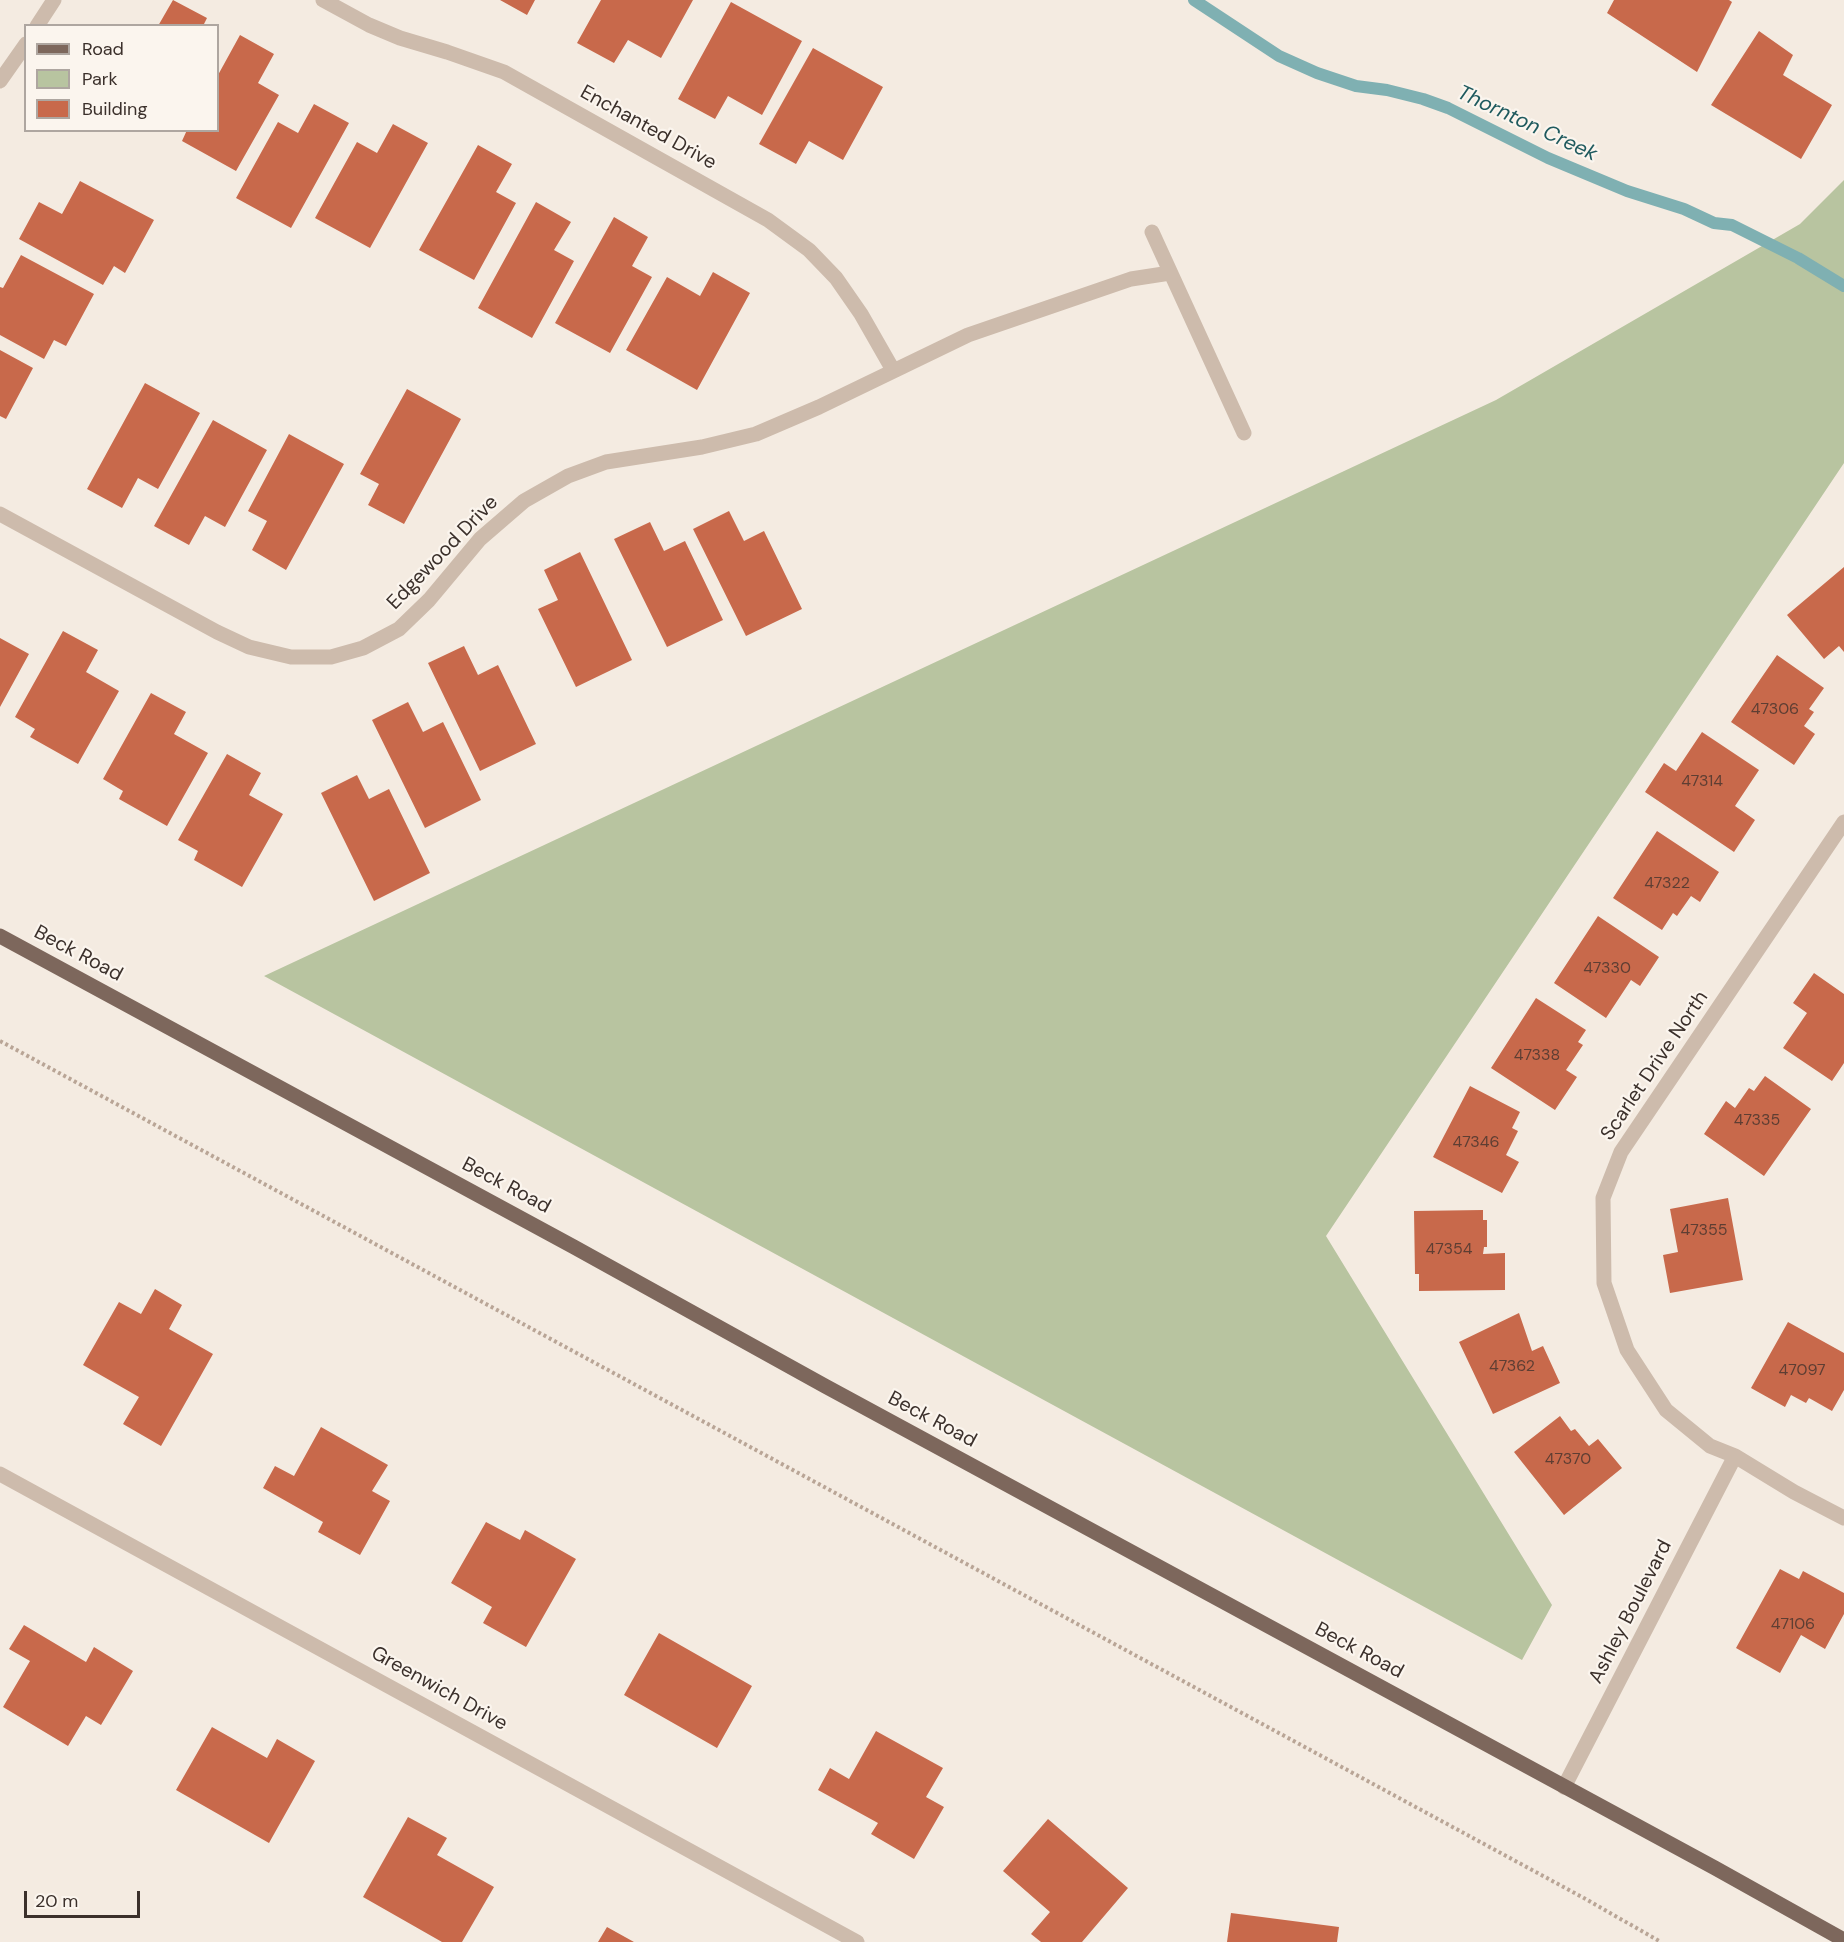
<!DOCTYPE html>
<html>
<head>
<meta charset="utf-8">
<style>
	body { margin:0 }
	#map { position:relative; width:1844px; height:1942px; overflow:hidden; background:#f4ebe1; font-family:"DM Sans",sans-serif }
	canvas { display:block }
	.legend { position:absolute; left:24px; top:24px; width:195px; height:108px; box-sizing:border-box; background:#fbf5ee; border:2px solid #aea6a0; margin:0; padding:8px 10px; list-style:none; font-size:18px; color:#3b302b }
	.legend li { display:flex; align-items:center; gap:12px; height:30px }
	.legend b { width:30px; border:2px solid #aea6a0 }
	.scale { position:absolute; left:24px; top:1891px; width:116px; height:27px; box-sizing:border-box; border:3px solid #3b302b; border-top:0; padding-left:8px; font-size:18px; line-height:21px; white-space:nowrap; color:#3b302b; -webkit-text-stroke:4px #fbf5ee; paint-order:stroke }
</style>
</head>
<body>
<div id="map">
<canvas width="1844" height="1942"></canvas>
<ul class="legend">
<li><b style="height:8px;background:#7d675c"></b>Road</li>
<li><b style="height:16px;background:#b8c4a0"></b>Park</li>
<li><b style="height:16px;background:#c8694b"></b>Building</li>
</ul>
<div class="scale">20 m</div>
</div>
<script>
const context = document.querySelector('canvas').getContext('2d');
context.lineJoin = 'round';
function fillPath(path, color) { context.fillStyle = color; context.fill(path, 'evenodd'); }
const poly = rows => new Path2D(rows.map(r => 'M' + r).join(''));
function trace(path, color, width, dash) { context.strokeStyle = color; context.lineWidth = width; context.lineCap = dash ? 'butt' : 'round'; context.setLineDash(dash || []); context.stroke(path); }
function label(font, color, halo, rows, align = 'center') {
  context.font = font + ' "DM Sans",sans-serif'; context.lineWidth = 4.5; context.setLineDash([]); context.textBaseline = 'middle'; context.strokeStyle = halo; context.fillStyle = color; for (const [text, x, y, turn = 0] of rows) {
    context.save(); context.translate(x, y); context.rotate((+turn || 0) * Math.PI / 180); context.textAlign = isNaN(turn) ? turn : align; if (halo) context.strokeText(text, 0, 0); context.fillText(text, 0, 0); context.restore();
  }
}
const green = poly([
	[1844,180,1844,463,1326,1236,1552,1605,1522,1660,264,976,1496,400,1800,224]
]);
const stream = poly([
	[1194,0,1279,56,1317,73,1356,86,1387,90,1423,99,1448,108,1548,158,1627,191,1684,209,1714,223,1732,225,1798,258,1844,286]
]);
const building = poly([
	[173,0,207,18,203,26,158,26],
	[500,0,535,0,527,15],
	[601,0,693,0,661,58,628,40,614,63,577,43],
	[1614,0,1729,0,1732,2,1697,72,1607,13],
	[731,2,802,41,762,115,728,96,715,119,678,99],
	[1759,31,1793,55,1783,75,1832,105,1801,159,1711,105],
	[240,35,274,54,258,83,279,95,236,171,182,141,187,130,218,130,218,75],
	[813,48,883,87,843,160,809,141,796,164,759,144],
	[314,104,349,123,291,228,236,198,278,122,298,133],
	[393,124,428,143,370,248,315,218,357,142,377,153],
	[478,145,512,164,496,192,516,203,474,280,419,250],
	[80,181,154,220,125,273,114,266,103,285,19,239,39,202,62,214],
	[536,202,571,222,554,250,574,261,532,338,478,308],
	[614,217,648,237,632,266,652,277,610,353,555,323],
	[21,255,94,294,66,346,54,340,44,359,0,335,0,287,3,288],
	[713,272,750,293,697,390,626,350,667,277,700,296],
	[0,350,33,368,6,419,0,416],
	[145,383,200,413,158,489,138,478,122,508,87,489],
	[407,389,461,419,404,524,368,505,379,484,360,474],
	[213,420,267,450,225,527,205,516,189,545,154,526],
	[289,434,344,464,286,570,252,550,267,521,248,511],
	[729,511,744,541,764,531,802,609,746,636,693,529],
	[650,522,664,551,685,541,723,620,667,647,614,539],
	[580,552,632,660,576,687,538,609,558,600,544,570],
	[1844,567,1844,652,1839,646,1824,659,1787,615],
	[63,631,98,650,86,672,119,691,78,764,30,737,35,729,15,717],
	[0,638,29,654,0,707],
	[464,646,478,675,498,665,536,744,480,771,428,663],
	[1777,655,1824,688,1809,709,1814,712,1804,726,1815,734,1794,765,1731,722],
	[151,693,186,712,174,734,208,753,167,826,119,799,123,791,103,779],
	[408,702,423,732,443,722,481,800,425,828,372,720],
	[1702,732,1759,770,1735,806,1755,820,1734,852,1645,792,1664,763,1676,771],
	[227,754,261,773,249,795,283,814,242,887,194,860,198,851,178,840],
	[357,775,369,799,389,789,430,873,374,901,321,793],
	[1657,831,1719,872,1700,902,1691,896,1677,916,1673,913,1662,930,1613,898],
	[1598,916,1659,957,1640,986,1631,980,1606,1018,1554,983],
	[1814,973,1844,994,1844,1063,1832,1081,1783,1048,1807,1013,1793,1003],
	[1536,998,1586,1030,1578,1042,1583,1045,1566,1070,1577,1077,1555,1110,1491,1068],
	[1765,1076,1811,1109,1764,1176,1704,1134,1726,1101,1735,1108,1749,1088,1754,1091],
	[1470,1086,1520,1112,1512,1128,1518,1131,1506,1155,1519,1162,1502,1193,1433,1157],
	[1728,1198,1743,1280,1670,1293,1663,1255,1678,1252,1670,1209],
	[1483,1210,1483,1220,1487,1220,1487,1247,1484,1247,1483,1254,1505,1253,1505,1290,1419,1291,1419,1274,1415,1274,1414,1211],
	[155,1289,182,1305,169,1329,213,1354,161,1446,123,1424,139,1397,83,1365,119,1302,141,1314],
	[1519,1313,1532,1351,1543,1346,1560,1383,1493,1414,1459,1342],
	[1788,1322,1844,1353,1844,1390,1832,1411,1809,1398,1806,1403,1791,1395,1785,1407,1751,1388],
	[1560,1416,1571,1431,1575,1429,1589,1446,1598,1439,1622,1468,1564,1515,1514,1452],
	[321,1427,388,1465,372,1491,390,1501,360,1555,318,1532,323,1522,263,1488,275,1466,294,1476],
	[486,1522,520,1540,525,1530,576,1559,526,1647,483,1623,492,1607,451,1583],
	[1780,1569,1799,1579,1803,1571,1844,1593,1844,1614,1825,1649,1801,1635,1780,1673,1736,1648],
	[24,1625,86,1662,94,1647,133,1671,101,1725,86,1716,68,1746,3,1707,30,1661,9,1649],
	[659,1633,752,1686,717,1748,624,1695],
	[212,1727,267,1758,277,1739,315,1761,269,1843,176,1790],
	[876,1731,943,1768,926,1797,944,1807,914,1859,871,1834,878,1823,818,1790,830,1768,849,1779],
	[408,1817,447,1838,437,1855,494,1887,462,1942,442,1942,363,1897],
	[1048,1819,1128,1888,1082,1942,1041,1942,1031,1934,1050,1912,1003,1871],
	[1231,1913,1339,1927,1337,1942,1227,1942],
	[607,1927,634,1942,598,1942]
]);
const path = poly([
	[0,1041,1582,1897,1661,1942]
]);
const minor = poly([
	[323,0,369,25,400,38,447,52,504,72,768,220,809,250,836,278,861,314,893,370],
	[37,26,54,0],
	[0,81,26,44],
	[1152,232,1244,433],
	[0,514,217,632,249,647,291,657,331,657,363,648,399,629,429,600,480,539,524,501,568,476,606,462,702,447,756,434,819,407,968,335,1131,279,1170,273],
	[1844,822,1621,1152,1603,1198,1604,1283,1627,1350,1666,1410,1710,1446,1735,1456,1794,1492,1844,1518],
	[0,1474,857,1942],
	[1564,1787,1735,1456]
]);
const major = poly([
	[0,936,574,1247,825,1386,1715,1868,1844,1940]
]);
const numberNames = [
	["47306",1775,710],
	["47314",1702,782],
	["47322",1667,884],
	["47330",1607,969],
	["47338",1537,1056],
	["47335",1757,1121],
	["47346",1476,1143],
	["47355",1704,1231],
	["47354",1449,1250],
	["47362",1512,1367],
	["47097",1802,1371],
	["47370",1568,1460],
	["47106",1793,1625]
];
const streetNames = [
	["Enchanted Drive",648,128,29],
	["Edgewood Drive",443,553,-46],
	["Beck Road",78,954,28],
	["Scarlet Drive North",1655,1066,-56],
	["Beck Road",506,1186,28],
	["Beck Road",932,1420,28],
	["Ashley Boulevard",1631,1612,-63],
	["Beck Road",1359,1651,28],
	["Greenwich Drive",439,1689,29]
];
const waterNames = [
	["Thornton Creek",1527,124,25]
];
fillPath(green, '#b8c4a0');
trace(stream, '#7fb0b2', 12);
fillPath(building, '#c8694b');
trace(path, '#b9a596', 4, [3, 3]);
trace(minor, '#cdbbac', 15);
trace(major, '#7d675c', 15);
label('16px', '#5e3e33', null, numberNames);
label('20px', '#3b302b', '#fbf5ee', streetNames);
label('italic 21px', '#1f5a5e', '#fbf5ee', waterNames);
</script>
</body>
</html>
